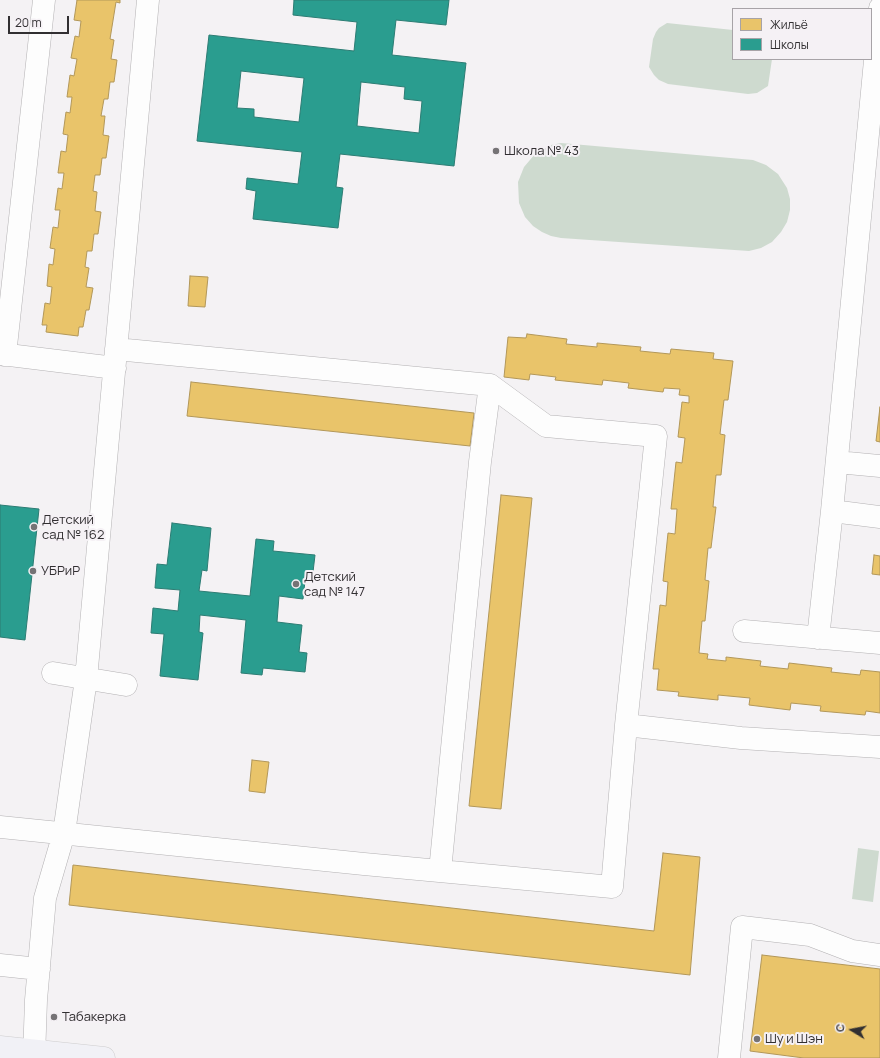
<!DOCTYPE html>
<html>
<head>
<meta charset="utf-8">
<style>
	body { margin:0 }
	#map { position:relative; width:880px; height:1058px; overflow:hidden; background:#f4f2f4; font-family:Manrope,sans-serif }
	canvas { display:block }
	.legend { position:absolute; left:732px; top:8px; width:140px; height:52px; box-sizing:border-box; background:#f5f1f5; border:1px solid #a7a3a7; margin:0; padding:5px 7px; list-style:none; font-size:12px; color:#312f31 }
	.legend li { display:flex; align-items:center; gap:8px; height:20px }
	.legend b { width:20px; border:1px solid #a7a3a7 }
	.north { position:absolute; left:832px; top:1010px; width:40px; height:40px; -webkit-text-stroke:3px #f5f1f5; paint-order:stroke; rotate:280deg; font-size:11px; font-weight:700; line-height:16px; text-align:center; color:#312f31 }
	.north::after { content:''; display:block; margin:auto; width:14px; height:18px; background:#312f31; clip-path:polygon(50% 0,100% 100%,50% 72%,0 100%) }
	.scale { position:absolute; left:8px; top:16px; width:61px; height:18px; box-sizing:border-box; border:2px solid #312f31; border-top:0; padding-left:5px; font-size:12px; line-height:14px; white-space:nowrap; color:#312f31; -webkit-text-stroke:3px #f5f1f5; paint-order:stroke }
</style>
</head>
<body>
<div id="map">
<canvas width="880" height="1058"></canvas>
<ul class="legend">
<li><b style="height:11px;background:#e9c46a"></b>Жильё</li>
<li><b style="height:11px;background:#2a9d8f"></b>Школы</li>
</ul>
<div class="north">С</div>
<div class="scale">20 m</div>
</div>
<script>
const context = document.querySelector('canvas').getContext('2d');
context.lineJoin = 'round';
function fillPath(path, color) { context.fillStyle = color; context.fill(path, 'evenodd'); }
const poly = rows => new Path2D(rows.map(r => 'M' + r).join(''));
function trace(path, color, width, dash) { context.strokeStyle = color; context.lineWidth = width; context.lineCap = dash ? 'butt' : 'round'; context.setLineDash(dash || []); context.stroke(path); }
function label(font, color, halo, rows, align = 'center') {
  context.font = font + ' Manrope,sans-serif'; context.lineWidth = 4; context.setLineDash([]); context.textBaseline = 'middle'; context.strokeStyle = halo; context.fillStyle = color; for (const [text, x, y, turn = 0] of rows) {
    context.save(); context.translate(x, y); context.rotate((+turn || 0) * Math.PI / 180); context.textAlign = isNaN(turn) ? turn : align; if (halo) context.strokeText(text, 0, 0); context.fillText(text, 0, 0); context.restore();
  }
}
const green = poly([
	[667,23,733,30,733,59,772,59,768,86,757,93,748,94,668,84,659,80,654,75,649,67,653,39,656,32,659,28],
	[561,143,753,160,766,165,778,174,787,188,790,199,790,210,787,222,781,232,772,242,761,248,749,251,561,238,551,236,542,232,533,226,525,217,519,203,518,182,524,167,535,154,551,145],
	[858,848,879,851,873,902,852,899]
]);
const homes = poly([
	[77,0,120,0,120,3,116,2,110,39,114,40,111,59,117,60,114,82,110,82,108,99,104,99,101,116,105,116,103,135,109,136,106,158,102,158,100,175,95,175,93,191,97,192,95,211,101,212,98,234,94,234,92,251,87,251,85,267,89,268,86,287,93,288,89,310,86,310,83,327,79,327,78,336,46,332,47,325,42,325,45,303,50,304,52,287,47,286,49,264,53,265,55,249,50,248,53,227,58,228,60,210,55,210,58,188,62,189,64,173,58,173,61,151,66,152,68,135,63,134,66,112,70,113,72,97,67,97,70,75,74,76,77,59,71,58,75,36,79,37,81,21,74,20,77,0],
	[190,276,208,277,205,307,188,306,190,276],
	[527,334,567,339,566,344,597,347,597,343,641,347,640,351,670,354,671,349,714,353,713,359,733,361,728,400,724,400,720,434,725,435,721,475,716,475,713,507,716,507,711,548,708,548,705,580,709,581,705,621,702,621,699,653,708,654,707,659,726,661,726,657,761,661,760,666,788,669,789,663,832,668,831,672,860,675,861,670,880,672,880,713,866,711,865,715,820,711,821,706,791,703,790,710,749,705,750,698,718,695,718,700,678,696,679,692,657,690,659,669,653,669,660,605,666,606,668,582,663,581,668,533,675,534,677,509,671,509,676,462,682,463,685,438,678,437,682,402,689,403,689,396,679,395,680,389,664,388,663,392,628,388,629,383,603,380,602,385,555,380,556,377,530,374,529,380,504,377,508,337,526,338,527,334],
	[191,382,474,413,470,446,187,416,191,382],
	[880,407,880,442,876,441,880,407],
	[501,495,532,498,501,809,469,806,501,495],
	[874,555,880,556,880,575,872,574,874,555],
	[252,760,269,762,265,793,249,791,252,760],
	[663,853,700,857,690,975,69,905,73,865,654,931,663,853],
	[762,955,880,969,880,1058,804,1058,750,1051,762,955]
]);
const schools = poly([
	[294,0,449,0,446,25,396,20,392,55,466,63,454,166,340,154,336,187,343,188,338,228,253,219,256,191,246,189,247,178,298,184,302,152,197,141,209,35,354,51,357,22,293,15,294,0],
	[241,71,304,78,299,122,254,117,254,109,237,108,241,71],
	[361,82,405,87,404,99,422,101,419,133,357,126,361,82],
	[0,505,39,509,25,640,0,637,0,505],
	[172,523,211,528,207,571,202,570,199,591,250,596,256,539,274,541,273,551,315,555,313,572,306,572,303,599,279,596,277,622,302,625,299,652,307,653,305,672,263,668,262,675,241,673,246,620,200,615,199,632,203,633,198,680,160,676,164,634,151,633,153,608,178,611,180,590,155,588,157,564,167,565,172,523]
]);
const minor = poly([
	[116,349,490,385,546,426,656,436,626,725],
	[0,354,115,368],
	[5,355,44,0],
	[837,462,880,466],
	[832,511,880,517],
	[744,631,880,643],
	[818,638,832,511,880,8],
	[53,673,126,685],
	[0,827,364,864,612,887,626,725,741,738,880,747],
	[440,871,480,462,490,385],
	[0,965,39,969],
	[34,1058,36,1000,45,898,64,833,86,679,148,0],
	[729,1058,742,927,810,935,852,951,880,955]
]);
const major = poly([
	[0,1047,104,1058]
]);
const markers = [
	[496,151,4,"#757375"],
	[34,527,4,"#757375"],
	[33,571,4,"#757375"],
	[296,584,4,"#757375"],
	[54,1017,4,"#757375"],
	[757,1039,4,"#757375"]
];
const poiNames = [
	["Школа № 43",504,151],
	["Детский",42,520],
	["сад № 162",42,535],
	["УБРиР",41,571],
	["Детский",304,577],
	["сад № 147",304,592],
	["Табакерка",62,1017],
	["Шу и Шэн",765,1039]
];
fillPath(green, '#cedacf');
fillPath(homes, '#e9c46a');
trace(homes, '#b29759', 1);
fillPath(schools, '#2a9d8f');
trace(schools, '#2c7c73', 1);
trace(minor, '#b3b1b3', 23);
trace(major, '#cecdce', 23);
trace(minor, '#fdfdfd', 22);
trace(major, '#f1f1f6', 22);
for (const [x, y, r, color] of markers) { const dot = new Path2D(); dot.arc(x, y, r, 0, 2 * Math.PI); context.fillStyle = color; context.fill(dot); trace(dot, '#f5f1f5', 1.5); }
label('13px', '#312f31', '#f5f1f5', poiNames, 'left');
</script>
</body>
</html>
